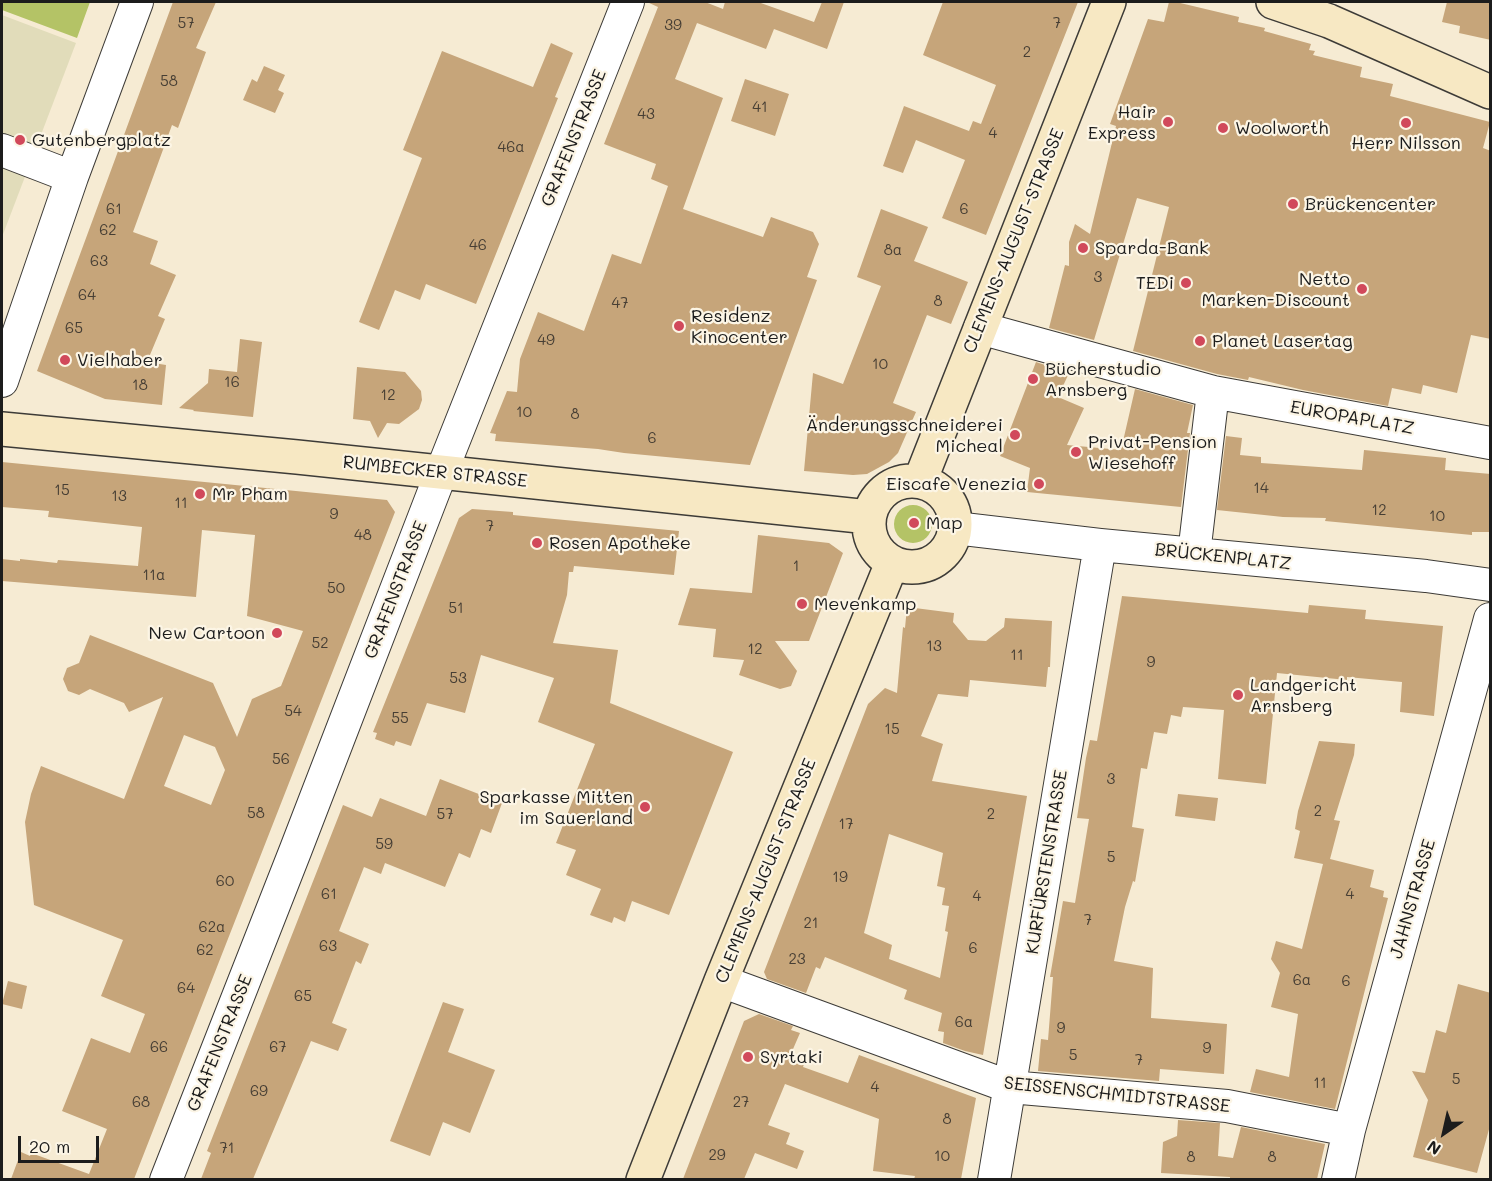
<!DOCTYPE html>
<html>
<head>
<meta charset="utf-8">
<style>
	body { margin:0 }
	#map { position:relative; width:1492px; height:1181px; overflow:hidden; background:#f6ebd3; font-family:Mali,sans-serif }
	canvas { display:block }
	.frame { position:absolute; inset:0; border:3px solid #1c1c1c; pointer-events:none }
	.north { position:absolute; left:1414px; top:1103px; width:60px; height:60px; -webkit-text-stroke:4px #fcf5e5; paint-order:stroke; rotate:214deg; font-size:16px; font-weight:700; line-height:24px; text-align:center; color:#1c1c1c }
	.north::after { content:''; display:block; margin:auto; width:21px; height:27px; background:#1c1c1c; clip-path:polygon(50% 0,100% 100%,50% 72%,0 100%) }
	.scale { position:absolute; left:18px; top:1136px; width:81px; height:27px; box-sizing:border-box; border:3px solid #1c1c1c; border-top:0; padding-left:8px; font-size:18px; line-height:21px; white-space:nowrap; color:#1c1c1c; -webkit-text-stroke:4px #fcf5e5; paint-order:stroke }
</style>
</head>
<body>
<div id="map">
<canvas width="1492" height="1181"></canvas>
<div class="frame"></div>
<div class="north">N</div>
<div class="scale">20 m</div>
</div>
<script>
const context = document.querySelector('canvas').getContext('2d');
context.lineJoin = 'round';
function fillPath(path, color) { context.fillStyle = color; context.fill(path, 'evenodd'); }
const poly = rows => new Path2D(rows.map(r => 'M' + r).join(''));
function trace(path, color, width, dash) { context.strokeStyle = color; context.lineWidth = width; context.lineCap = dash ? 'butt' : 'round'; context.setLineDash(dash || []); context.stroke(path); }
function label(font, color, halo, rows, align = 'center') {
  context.font = font + ' Mali,sans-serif'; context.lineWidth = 4.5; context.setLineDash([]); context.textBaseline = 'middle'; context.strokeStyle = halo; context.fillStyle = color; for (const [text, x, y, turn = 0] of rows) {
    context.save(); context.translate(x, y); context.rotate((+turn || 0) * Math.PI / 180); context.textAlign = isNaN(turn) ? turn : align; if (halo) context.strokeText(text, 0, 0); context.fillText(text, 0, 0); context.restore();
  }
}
const built = poly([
	[2,15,76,43,2,237]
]);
const green = poly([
	[2,2,90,2,77,38,2,10],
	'894 524a19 19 0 1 1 38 0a19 19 0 1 1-38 0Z'
]);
const building = poly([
	[173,2,216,2,196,48,206,52,178,128,172,125,133,232,158,241,150,264,176,275,158,316,165,319,147,362,166,365,162,405,105,399,37,371],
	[647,2,705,2,723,9,725,2,758,2,814,22,822,2,844,2,827,49,774,29,766,49,697,23,675,79,723,98,683,209,763,237,771,217,813,232,819,244,807,277,817,280,750,465,624,453,598,449,495,441,496,434,490,433,507,391,517,392,520,359,538,312,584,331,612,254,641,264,668,186,651,179,656,164,604,144,658,7],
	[943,2,1078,2,986,235,942,218,965,160,916,140,903,173,883,166,904,106,969,131,973,121,981,124,996,85,923,55],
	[1169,2,1176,2,1239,17,1238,22,1265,28,1264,31,1311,44,1309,50,1315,51,1313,55,1362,67,1360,77,1393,84,1390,96,1490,122,1483,148,1491,151,1491,339,1471,335,1457,393,1423,385,1421,394,1392,388,1388,406,1303,390,1249,377,1248,380,1217,374,1133,351,1169,207,1137,198,1094,340,1049,328,1065,265,1069,266,1069,242,1075,224,1090,234,1116,126,1110,124,1148,19,1164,22],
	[1447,2,1491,2,1491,40,1459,33,1460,26,1442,22],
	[551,43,573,53,555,97,558,98,476,304,426,284,420,300,395,290,379,330,359,322,422,158,403,150,442,51,533,87],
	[264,66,285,75,278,90,284,93,275,113,243,100,252,79,257,82],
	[745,79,789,94,775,136,731,121],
	[881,209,928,227,914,261,968,282,951,324,927,315,893,403,916,412,898,453,889,462,867,474,853,475,804,471,813,373,843,384,881,286,857,277],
	[240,339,262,342,253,417,193,411,194,410,179,408,208,383,209,369,237,372],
	[1036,362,1069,373,1058,397,1084,408,1067,445,1121,450,1135,389,1193,405,1187,433,1190,433,1181,507,1027,492,1030,468,1000,456],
	[357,367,405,372,421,391,422,400,419,409,399,424,387,423,378,438,370,421,353,419],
	[1226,436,1242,438,1240,455,1261,457,1261,463,1362,470,1364,450,1446,458,1445,470,1491,474,1491,532,1472,532,1472,535,1325,521,1326,518,1283,517,1217,510],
	[2,462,387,500,395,512,134,1179,11,1179,21,1152,30,1156,31,1153,89,1174,107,1129,62,1111,91,1038,130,1053,145,1014,101,996,123,940,34,905,25,822,31,794,41,766,124,799,163,697,129,712,124,703,90,689,79,695,68,691,63,679,67,668,79,663,90,635,213,683,237,737,252,699,281,686,303,631,247,616,255,535,202,530,196,597,2,581,2,559,20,561,20,559,57,563,58,560,138,566,142,527,48,517,49,511,2,507],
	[184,735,215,747,225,770,211,805,164,786],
	[472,509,513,512,513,515,679,531,674,575,574,566,573,572,569,572,567,595,553,643,618,650,610,703,733,752,669,915,632,901,625,922,614,917,612,923,590,915,601,889,566,875,576,850,556,843,595,744,538,722,554,678,481,655,465,713,427,703,411,746,396,741,394,746,375,739,377,733,373,732,459,518],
	[758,535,829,543,843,553,809,641,775,641,797,671,791,686,780,689,739,675,744,660,713,657,716,629,678,625,690,588,752,593],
	[1122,596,1308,613,1309,605,1366,610,1365,619,1443,626,1434,716,1400,712,1402,682,1347,677,1347,680,1277,673,1266,784,1218,779,1224,710,1183,707,1181,717,1171,715,1167,734,1154,732,1147,769,1141,768,1132,827,1144,829,1135,882,1133,881,1125,907,1114,961,1153,968,1151,1018,1227,1024,1224,1074,1160,1069,1159,1081,1038,1071,1041,1039,1048,1040,1053,977,1050,977,1063,901,1075,903,1089,819,1077,818,1086,758,1090,740,1097,741],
	[907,607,954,613,953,622,968,640,986,641,1004,627,1005,618,1052,621,1050,667,1048,667,1046,687,970,680,968,697,938,694,921,736,943,744,932,781,1027,796,983,1055,965,1051,943,1043,944,1032,938,1031,942,1013,904,999,907,990,825,957,820,969,816,967,806,993,767,979,764,972,868,704,885,688,897,693,903,627,905,628],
	[889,834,943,853,937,886,945,888,942,905,949,906,945,931,948,932,940,978,889,959,892,945,864,933],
	[1319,741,1355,744,1354,755,1334,820,1340,821,1330,859,1374,870,1370,887,1384,891,1383,897,1388,898,1335,1109,1250,1092,1256,1069,1289,1077,1298,1014,1271,1007,1280,973,1271,959,1276,941,1302,949,1323,864,1294,858,1300,831,1295,829,1298,811],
	[440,779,502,803,491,833,481,829,470,858,459,853,445,887,385,863,381,874,364,867,339,931,369,944,361,964,356,961,332,1023,347,1029,338,1051,311,1041,253,1179,201,1179,211,1153,207,1151,343,805,372,817,380,798,426,816],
	[1178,794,1218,798,1215,821,1175,816],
	[8,981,27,986,22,1009,2,1004],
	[1458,984,1491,993,1491,1122,1477,1173,1413,1157,1428,1100,1412,1071,1425,1073,1436,1030,1446,1033],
	[443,1002,464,1009,448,1052,495,1070,470,1133,443,1122,430,1156,390,1141],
	[759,1014,793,1026,791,1030,800,1033,790,1056,805,1061,803,1067,848,1083,859,1055,976,1098,961,1179,914,1179,915,1176,873,1171,879,1119,785,1084,768,1125,790,1133,786,1144,804,1151,797,1169,755,1153,744,1179,683,1179,744,1021],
	[1178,1120,1220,1123,1218,1156,1233,1158,1241,1127,1325,1144,1317,1179,1230,1179,1230,1177,1161,1173,1163,1142,1177,1136]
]);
const street = poly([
	[2,150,72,177],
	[980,328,1213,392,1490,443],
	[2,381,72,177,137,2],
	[955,528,1100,545,1426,576,1490,585],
	[1194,554,1213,392],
	[721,981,1010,1087,1227,1106,1349,1130],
	[166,1180,296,849,441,473,628,2],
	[994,1180,1100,545],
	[1338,1180,1349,1130,1490,619]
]);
const secondary = poly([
	[1273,2,1329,21,1490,92],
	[2,429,297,457,869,517],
	'869 524a43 43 0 1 1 86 0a43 43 0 1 1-86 0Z',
	[920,481,1109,2],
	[643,1180,721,981,892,563]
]);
const markers = [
	[1168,122,6,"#d1495b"],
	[1406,123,6,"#d1495b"],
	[1223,128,6,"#d1495b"],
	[20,140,6,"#d1495b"],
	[1293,204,6,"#d1495b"],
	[1083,248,6,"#d1495b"],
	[1186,283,6,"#d1495b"],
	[1362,289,6,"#d1495b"],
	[679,326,6,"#d1495b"],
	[1200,341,6,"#d1495b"],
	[65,360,6,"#d1495b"],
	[1033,379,6,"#d1495b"],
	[1015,435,6,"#d1495b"],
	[1076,452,6,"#d1495b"],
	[1039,484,6,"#d1495b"],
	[200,494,6,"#d1495b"],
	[914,523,6,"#d1495b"],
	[537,543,6,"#d1495b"],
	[802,604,6,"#d1495b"],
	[277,633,6,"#d1495b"],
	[1238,695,6,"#d1495b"],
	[645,807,6,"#d1495b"],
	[748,1057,6,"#d1495b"]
];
const numberNames = [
	["57",186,23],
	["7",1057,23],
	["39",673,25],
	["2",1027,52],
	["58",169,81],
	["41",760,107],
	["43",646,114],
	["4",993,133],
	["46a",511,147],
	["61",114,209],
	["6",964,209],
	["62",108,230],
	["46",478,245],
	["8a",893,250],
	["63",99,261],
	["3",1098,277],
	["64",87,295],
	["8",938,301],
	["47",620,303],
	["65",74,328],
	["49",546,340],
	["10",880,364],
	["16",232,382],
	["18",140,385],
	["12",388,395],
	["10",524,412],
	["8",575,414],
	["6",652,438],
	["14",1261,488],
	["15",62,490],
	["13",119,496],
	["11",181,503],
	["12",1379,510],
	["9",334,514],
	["10",1437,516],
	["7",490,526],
	["48",363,535],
	["1",796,566],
	["11a",154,575],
	["50",336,588],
	["51",456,608],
	["52",320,643],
	["13",934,646],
	["12",755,649],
	["11",1017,655],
	["9",1151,662],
	["53",458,678],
	["54",293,711],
	["55",400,718],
	["15",892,729],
	["56",281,759],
	["3",1111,779],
	["2",1318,811],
	["58",256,813],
	["57",445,814],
	["2",991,814],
	["17",846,824],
	["59",384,844],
	["5",1111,857],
	["19",840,877],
	["60",225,881],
	["61",329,894],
	["4",1350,894],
	["4",977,896],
	["7",1088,920],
	["21",811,923],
	["62a",212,927],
	["63",328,946],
	["6",973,948],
	["62",205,950],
	["23",797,959],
	["6a",1302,980],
	["6",1346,981],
	["64",186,988],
	["65",303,996],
	["6a",964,1022],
	["9",1061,1028],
	["66",159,1047],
	["67",278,1047],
	["9",1207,1048],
	["5",1073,1055],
	["7",1139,1060],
	["5",1456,1079],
	["11",1320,1083],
	["4",875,1087],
	["69",259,1091],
	["68",141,1102],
	["27",741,1102],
	["8",947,1119],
	["71",227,1148],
	["29",717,1155],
	["10",942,1156],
	["8",1191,1157],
	["8",1272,1157]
];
const poiNames = [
	["Hair",1156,112,"right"],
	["Express",1156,133,"right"],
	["Woolworth",1235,128],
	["Gutenbergplatz",32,140],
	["Herr Nilsson",1406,143,"center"],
	["Brückencenter",1305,204],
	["Sparda-Bank",1095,248],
	["Netto",1350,279,"right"],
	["Marken-Discount",1350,300,"right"],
	["TEDi",1174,283,"right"],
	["Residenz",691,316],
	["Kinocenter",691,337],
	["Planet Lasertag",1212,341],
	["Vielhaber",77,360],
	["Bücherstudio",1045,369],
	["Arnsberg",1045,390],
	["Änderungsschneiderei",1003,425,"right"],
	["Micheal",1003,446,"right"],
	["Privat-Pension",1088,442],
	["Wiesehoff",1088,463],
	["Eiscafe Venezia",1027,484,"right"],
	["Mr Pham",212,494],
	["Map",926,523],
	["Rosen Apotheke",549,543],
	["Mevenkamp",814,604],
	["New Cartoon",265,633,"right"],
	["Landgericht",1250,685],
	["Arnsberg",1250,706],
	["Sparkasse Mitten",633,797,"right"],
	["im Sauerland",633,818,"right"],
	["Syrtaki",760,1057]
];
const streetNames = [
	["GRAFENSTRASSE",574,138,-68],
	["CLEMENS-AUGUST-STRASSE",1014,241,-68],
	["EUROPAPLATZ",1352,418,10],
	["RUMBECKER STRASSE",435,472,6],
	["BRÜCKENPLATZ",1223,557,6],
	["GRAFENSTRASSE",396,590,-69],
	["KURFÜRSTENSTRASSE",1047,862,-81],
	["CLEMENS-AUGUST-STRASSE",766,871,-68],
	["JAHNSTRASSE",1413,899,-74],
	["GRAFENSTRASSE",220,1043,-68],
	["SEISSENSCHMIDTSTRASSE",1117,1095,6]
];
fillPath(built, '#e1dcba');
fillPath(green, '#b4c366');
fillPath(building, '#c6a57a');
trace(street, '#3d3b37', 34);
trace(secondary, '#3d3b37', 36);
trace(street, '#fff', 32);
trace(secondary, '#f7e8c3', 33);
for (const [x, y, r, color] of markers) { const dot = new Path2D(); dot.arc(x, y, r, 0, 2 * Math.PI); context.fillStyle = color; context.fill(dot); trace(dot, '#fcf5e5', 2); }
label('15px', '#463e34', null, numberNames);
label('18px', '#1c1c1c', '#fcf5e5', poiNames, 'left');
label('18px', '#1c1c1c', '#fcf5e5', streetNames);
</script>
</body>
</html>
